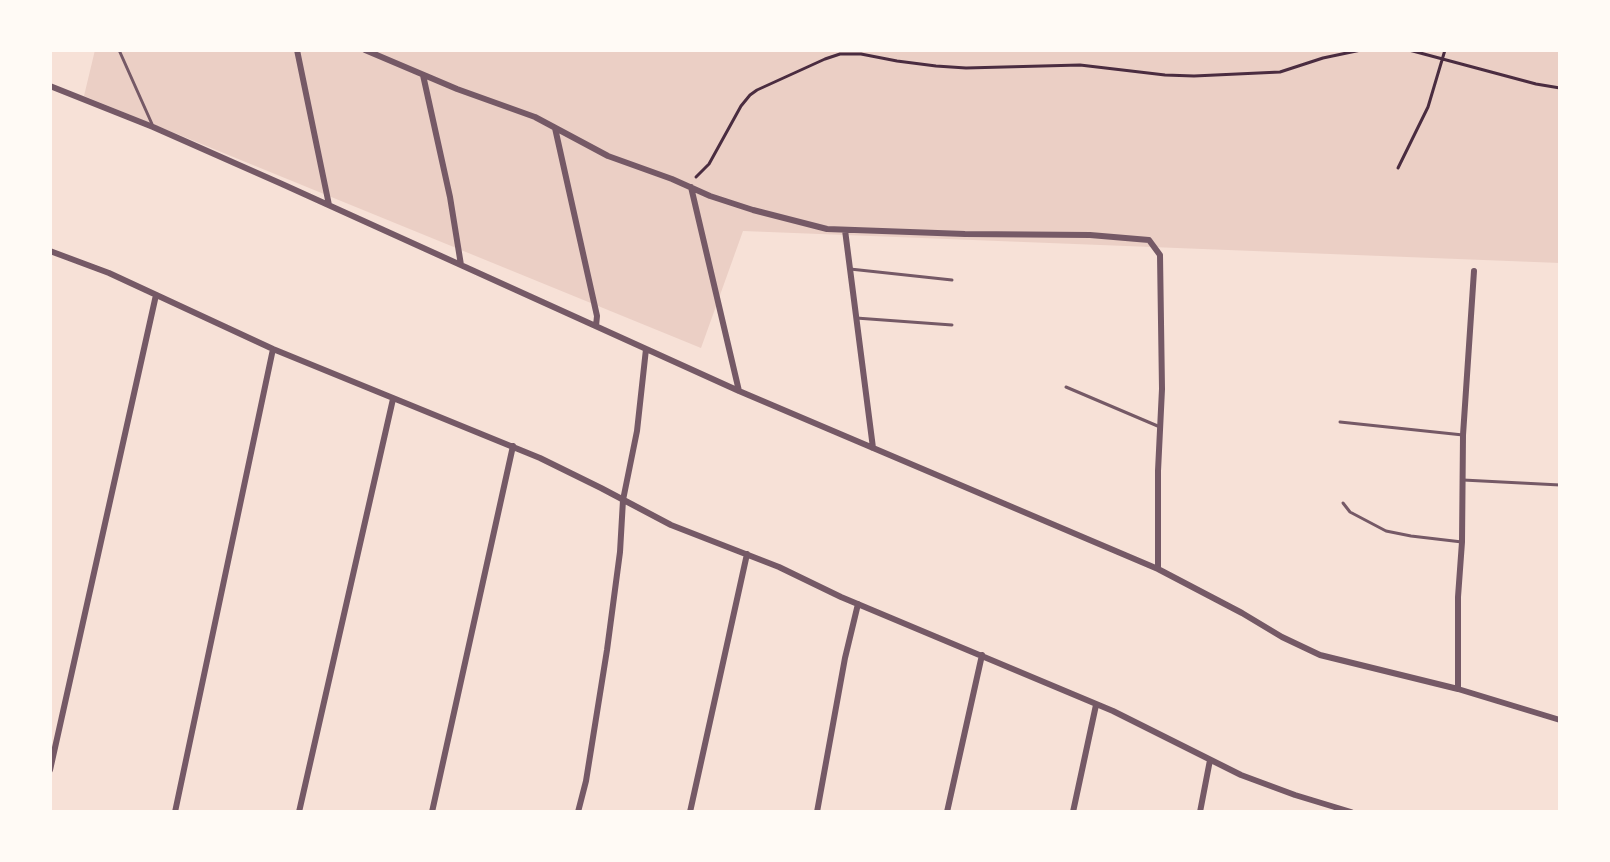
<!DOCTYPE html>
<html>
<head>
<meta charset="utf-8">
<style>
	body { margin:0 }
	#map { position:relative; width:1610px; height:862px; overflow:hidden; background:#f7e1d7; font-family:Quicksand,sans-serif }
	canvas { display:block }
	.frame { position:absolute; inset:0; border:52px solid #fffaf5; pointer-events:none }
</style>
</head>
<body>
<div id="map">
<canvas width="1610" height="862"></canvas>
<div class="frame"></div>
</div>
<script>
const context = document.querySelector('canvas').getContext('2d');
context.lineJoin = 'round';
function fillPath(path, color) { context.fillStyle = color; context.fill(path, 'evenodd'); }
const poly = rows => new Path2D(rows.map(r => 'M' + r).join(''));
function trace(path, color, width, dash) { context.strokeStyle = color; context.lineWidth = width; context.lineCap = dash ? 'butt' : 'round'; context.setLineDash(dash || []); context.stroke(path); }
const green = poly([
	[95,50,1560,50,1560,263,743,231,701,348,84,96]
]);
const path = poly([
	[1409,50,1536,84,1560,88],
	[1398,168,1428,107,1445,50],
	[696,177,709,164,741,106,750,95,757,90,825,59,840,54,861,54,897,61,936,66,966,68,1080,65,1165,75,1194,76,1280,72,1323,58,1361,50]
]);
const service = poly([
	[119,50,152,124],
	[850,269,952,280],
	[856,318,952,325],
	[1066,387,1160,427],
	[1340,422,1463,435],
	[1463,480,1560,485],
	[1343,503,1350,512,1386,531,1411,536,1462,542]
]);
const minor = poly([
	[297,50,329,205],
	[365,50,457,89,535,117,608,156,672,179,710,196,753,210,827,229,965,234,1090,235,1149,240,1160,255,1162,389,1158,471,1158,569],
	[423,75,450,197,461,265],
	[50,86,153,127,282,184,739,391,1158,569,1242,613,1282,637,1320,655,1458,689,1560,720],
	[555,128,597,316,596,326],
	[691,187,739,391],
	[845,230,873,448],
	[50,251,109,273,273,349,540,458,601,488,671,525,779,567,841,597,1113,711,1241,775,1295,795,1351,812],
	[1458,689,1458,597,1462,542,1463,435,1474,271],
	[50,770,156,295],
	[175,812,273,349],
	[299,812,393,399],
	[432,812,513,446],
	[578,812,586,781,607,650,620,552,623,500,637,431,646,349],
	[690,812,747,554],
	[817,812,845,658,858,604],
	[947,812,982,655],
	[1073,812,1096,705],
	[1200,812,1210,760]
]);
fillPath(green, '#ebcfc5');
trace(path, '#4a2c40', 3);
trace(service, '#755966', 3);
trace(minor, '#755966', 6);
</script>
</body>
</html>
